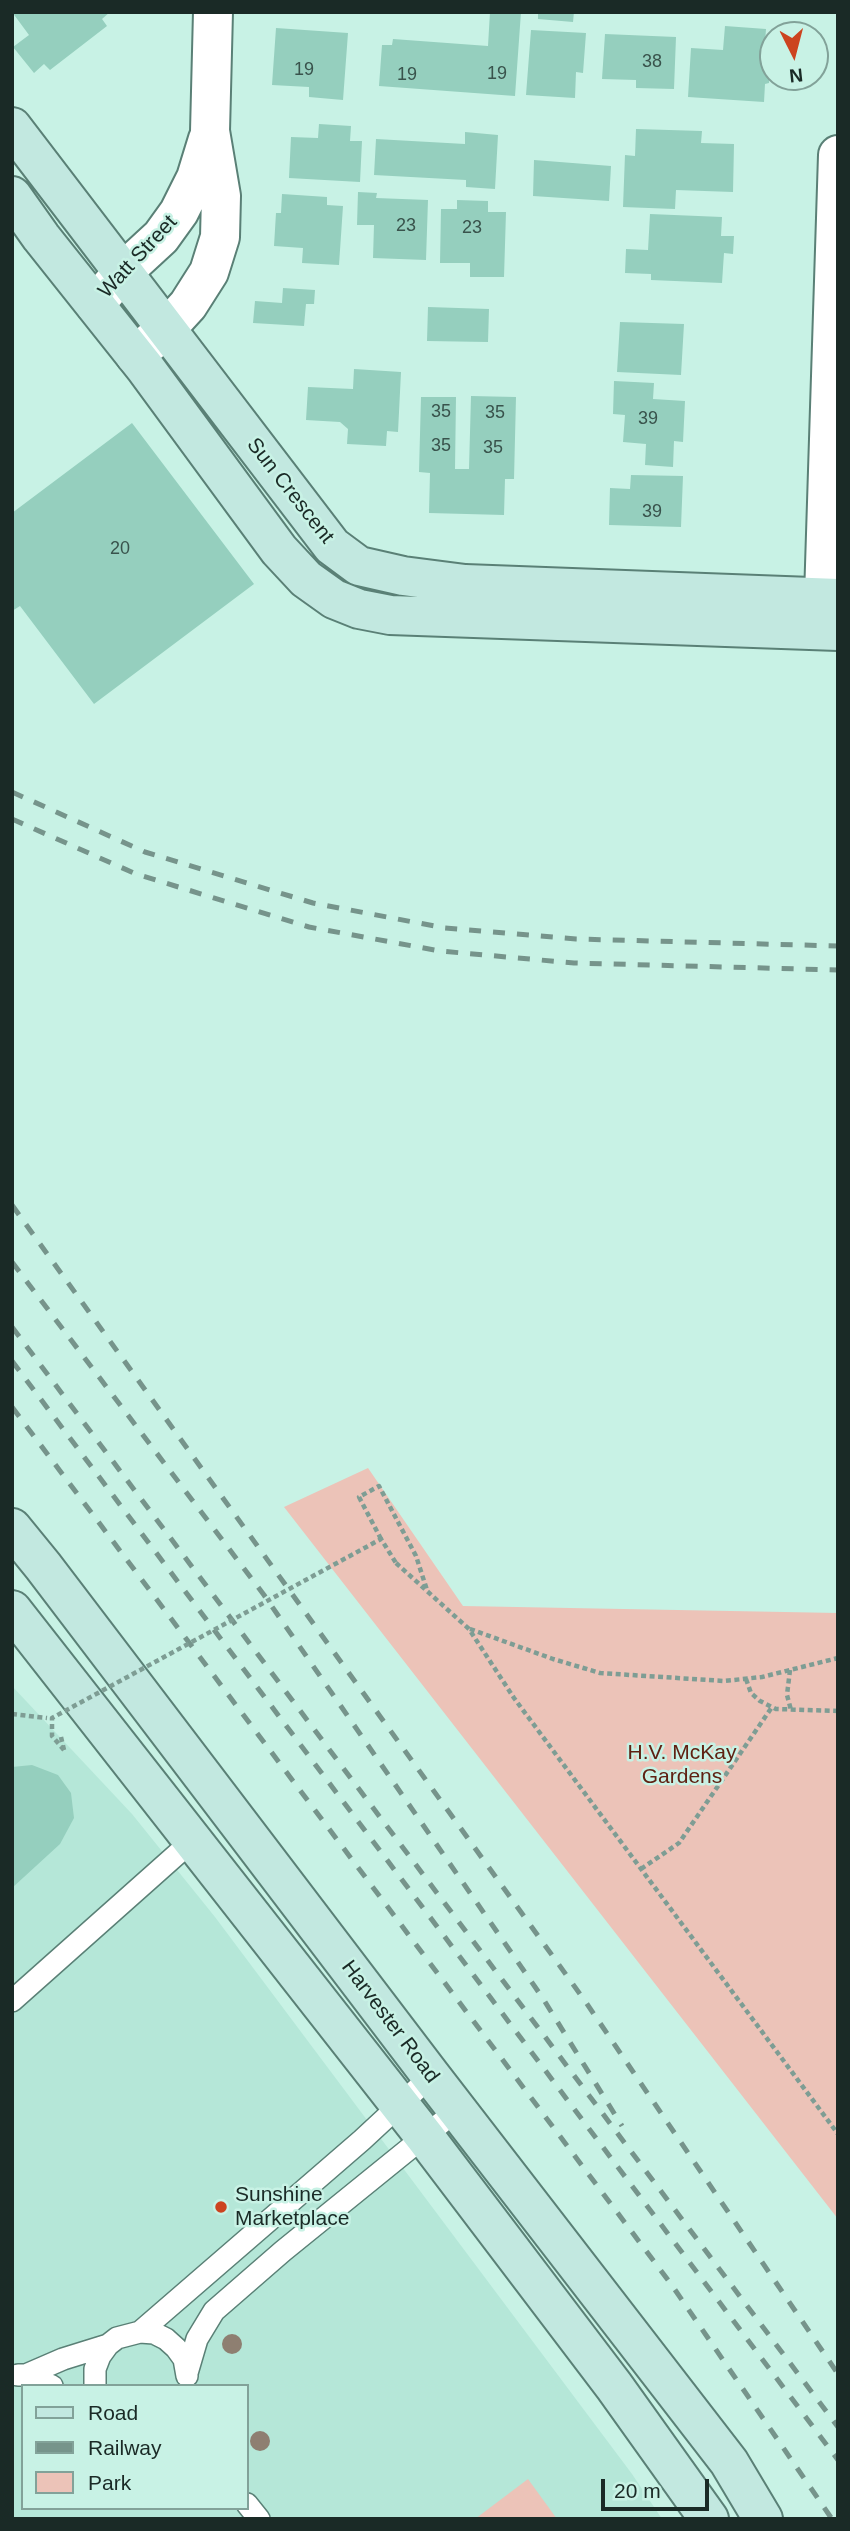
<!DOCTYPE html>
<html>
<head>
<meta charset="utf-8">
<style>
	body { margin:0 }
	#map { position:relative; width:850px; height:2531px; overflow:hidden; background:#c8f2e5; font-family:Arial,sans-serif }
	canvas { display:block }
	.frame { position:absolute; inset:0; border:14px solid #1a2a26; pointer-events:none }
	.legend { position:absolute; left:21px; top:2384px; width:228px; height:126px; box-sizing:border-box; background:#c8f2e5; border:2px solid #82a299; margin:0; padding:9px 12px; list-style:none; font-size:21px; color:#1a2a26 }
	.legend li { display:flex; align-items:center; gap:14px; height:35px }
	.legend b { width:35px; border:2px solid #82a299 }
	.north { position:absolute; left:759px; top:21px; width:70px; height:70px; box-sizing:border-box; background:#c8f2e5; border:2px solid #82a299; border-radius:50%; rotate:174deg; font-size:19px; font-weight:700; line-height:28px; text-align:center; color:#1a2a26 }
	.north::after { content:''; display:block; margin:auto; width:24px; height:32px; background:#cc431f; clip-path:polygon(50% 0,100% 100%,50% 72%,0 100%) }
	.scale { position:absolute; left:601px; top:2479px; width:108px; height:32px; box-sizing:border-box; border:4px solid #1a2a26; border-top:0; padding-left:9px; font-size:21px; line-height:24px; white-space:nowrap; color:#1a2a26; -webkit-text-stroke:5px #c8f2e5; paint-order:stroke }
</style>
</head>
<body>
<div id="map">
<canvas width="850" height="2531"></canvas>
<div class="frame"></div>
<ul class="legend">
<li><b style="height:9px;background:#c2e8e0"></b>Road</li>
<li><b style="height:9px;background:#76948b"></b>Railway</li>
<li><b style="height:19px;background:#ecc3b8"></b>Park</li>
</ul>
<div class="north">N</div>
<div class="scale">20 m</div>
</div>
<script>
const context = document.querySelector('canvas').getContext('2d');
context.lineJoin = 'round';
function fillPath(path, color) { context.fillStyle = color; context.fill(path, 'evenodd'); }
const poly = rows => new Path2D(rows.map(r => 'M' + r).join(''));
function trace(path, color, width, dash) { context.strokeStyle = color; context.lineWidth = width; context.lineCap = dash ? 'butt' : 'round'; context.setLineDash(dash || []); context.stroke(path); }
function label(font, color, halo, rows, align = 'center') {
  context.font = font + ' Arial,sans-serif'; context.lineWidth = 5; context.setLineDash([]); context.textBaseline = 'middle'; context.strokeStyle = halo; context.fillStyle = color; for (const [text, x, y, turn = 0] of rows) {
    context.save(); context.translate(x, y); context.rotate((+turn || 0) * Math.PI / 180); context.textAlign = isNaN(turn) ? turn : align; if (halo) context.strokeText(text, 0, 0); context.fillText(text, 0, 0); context.restore();
  }
}
const built = poly([
	[12,1686,132,1814,215,1917,632,2474,662,2519,12,2519],
	[23,2386,247,2386,247,2508,23,2508]
]);
const green = poly([
	[368,1468,463,1606,838,1613,838,2219,284,1507],
	[528,2479,557,2519,475,2519]
]);
const building = poly([
	[12,12,110,12,102,19,107,26,50,70,44,64,34,73,13,47,29,35],
	[490,12,521,12,515,96,379,86,382,45,392,45,393,39,488,46],
	[538,12,574,12,573,22,538,19],
	[725,26,766,29,765,43,771,43,769,83,765,84,764,102,688,97,691,48,723,50],
	[276,28,348,33,343,100,309,97,309,87,272,85],
	[531,30,586,33,583,73,576,72,575,98,526,95],
	[605,34,676,37,674,89,636,88,636,80,602,79],
	[319,124,351,126,350,141,362,141,360,182,289,178,291,137,318,138],
	[636,129,702,131,701,143,734,144,733,192,676,190,675,209,623,207,625,155,635,156],
	[465,132,498,135,495,189,466,187,466,180,374,175,376,139,465,144],
	[534,160,611,166,609,201,533,196],
	[358,192,377,193,376,198,428,200,426,260,373,258,374,225,357,225],
	[282,194,327,197,327,205,343,206,339,265,302,263,303,248,274,246,276,213,281,213],
	[457,200,488,201,488,212,506,212,504,277,470,277,470,263,440,263,441,209,457,209],
	[650,214,722,217,721,236,734,236,733,254,724,253,722,283,651,280,651,274,625,273,626,249,648,250],
	[283,288,315,290,314,304,306,304,304,326,253,323,255,301,282,303],
	[428,307,489,309,488,342,427,341],
	[620,322,684,324,681,375,617,372],
	[354,369,401,372,398,432,387,431,386,446,347,444,348,429,340,422,306,420,308,387,353,389],
	[614,381,654,383,653,399,685,401,683,442,674,441,673,467,645,465,646,444,623,442,625,415,613,414],
	[471,396,516,397,514,479,505,479,504,515,429,513,430,473,419,472,421,397,456,397,455,469,469,469],
	[132,423,254,584,94,704,20,606,12,611,12,513],
	[631,475,683,476,681,527,609,525,610,488,630,489],
	[32,1765,58,1775,71,1793,74,1818,60,1844,12,1888,12,1767]
]);
const path = poly([
	[381,1539,359,1497,379,1486,416,1556,427,1590],
	[396,1563,469,1629,514,1698,838,2134],
	[470,1629,553,1659,600,1673,724,1681,762,1677,838,1658],
	[790,1670,787,1695,791,1710],
	[746,1679,751,1693,760,1701,776,1709,838,1711],
	[12,1714,47,1718],
	[61,1737,64,1750],
	[641,1869,679,1843,772,1707]
]);
const lane = poly([
	[12,2001,193,1840],
	[140,2332,362,2140,431,2076],
	[187,2373,197,2339,214,2311,283,2251,457,2110],
	[18,2375,26,2375,52,2386],
	[26,2375,63,2359,108,2345],
	[95,2386,95,2369,100,2356,108,2345,117,2338,140,2332,154,2333,166,2339,176,2348,184,2359,187,2376],
	[247,2504,259,2519]
]);
const street = poly([
	[95,304,123,272,161,237,179,212,196,178,208,139],
	[135,355,166,329,188,305,209,272,220,237,221,196,210,131,213,12],
	[824,597,838,155]
]);
const secondary = poly([
	[12,127,332,546,359,566,403,576,465,584,838,598],
	[12,196,41,237,146,369,279,550,306,579,334,599,359,609,390,615,838,631],
	[12,1528,43,1566,431,2076,729,2462,763,2519],
	[12,1610,425,2137,614,2386,709,2519]
]);
const rail = poly([
	[12,792,145,852,313,903,445,928,576,939,838,946],
	[12,819,136,874,309,927,440,951,574,963,838,970],
	[12,1205,585,2001,838,2374],
	[12,1262,264,1595,542,1997,622,2126],
	[12,1327,838,2427],
	[12,1361,838,2460],
	[12,1407,671,2284,832,2519]
]);
const pathBridge = poly([
	[64,1750,52,1736,52,1718,381,1539,396,1563]
]);
const trees = [
	[232,2344],
	[260,2441]
];
const markers = [
	[221,2207,7,"#cc431f"]
];
const numberNames = [
	["38",652,62],
	["19",304,70],
	["19",497,74],
	["19",407,75],
	["23",406,226],
	["23",472,228],
	["35",441,412],
	["35",495,413],
	["39",648,419],
	["35",441,446],
	["35",493,448],
	["39",652,512],
	["20",120,549]
];
const streetNames = [
	["Watt Street",138,257,-47],
	["Sun Crescent",290,491,52],
	["Harvester Road",390,2022,53]
];
const parkNames = [
	["H.V. McKay",682,1753],
	["Gardens",682,1777]
];
const poiNames = [
	["Sunshine",235,2195],
	["Marketplace",235,2219]
];
fillPath(built, '#b5e7d8');
fillPath(green, '#ecc3b8');
fillPath(building, '#95cfbe');
trace(lane, '#5a8076', 24);
trace(street, '#5a8076', 42);
trace(secondary, '#5a8076', 42);
trace(path, '#7e9d94', 4.5, [5, 3.5]);
trace(lane, '#fff', 21);
trace(street, '#fff', 38);
trace(secondary, '#c2e8e0', 38);
trace(rail, '#76948b', 5, [12, 12]);
trace(pathBridge, '#7e9d94', 4.5, [5, 3.5]);
context.fillStyle = '#8e7f71';
for (const [x, y] of trees) { context.beginPath(); context.arc(x, y, 10, 0, 2 * Math.PI); context.fill(); }
for (const [x, y, r, color] of markers) { const dot = new Path2D(); dot.arc(x, y, r, 0, 2 * Math.PI); context.fillStyle = color; context.fill(dot); trace(dot, '#c8f2e5', 2.5); }
label('18px', '#39534c', null, numberNames);
label('21px', '#1a2a26', '#c8f2e5', streetNames);
label('21px', '#5f2112', '#c8f2e5', parkNames);
label('21px', '#1a2a26', '#c8f2e5', poiNames, 'left');
</script>
</body>
</html>
